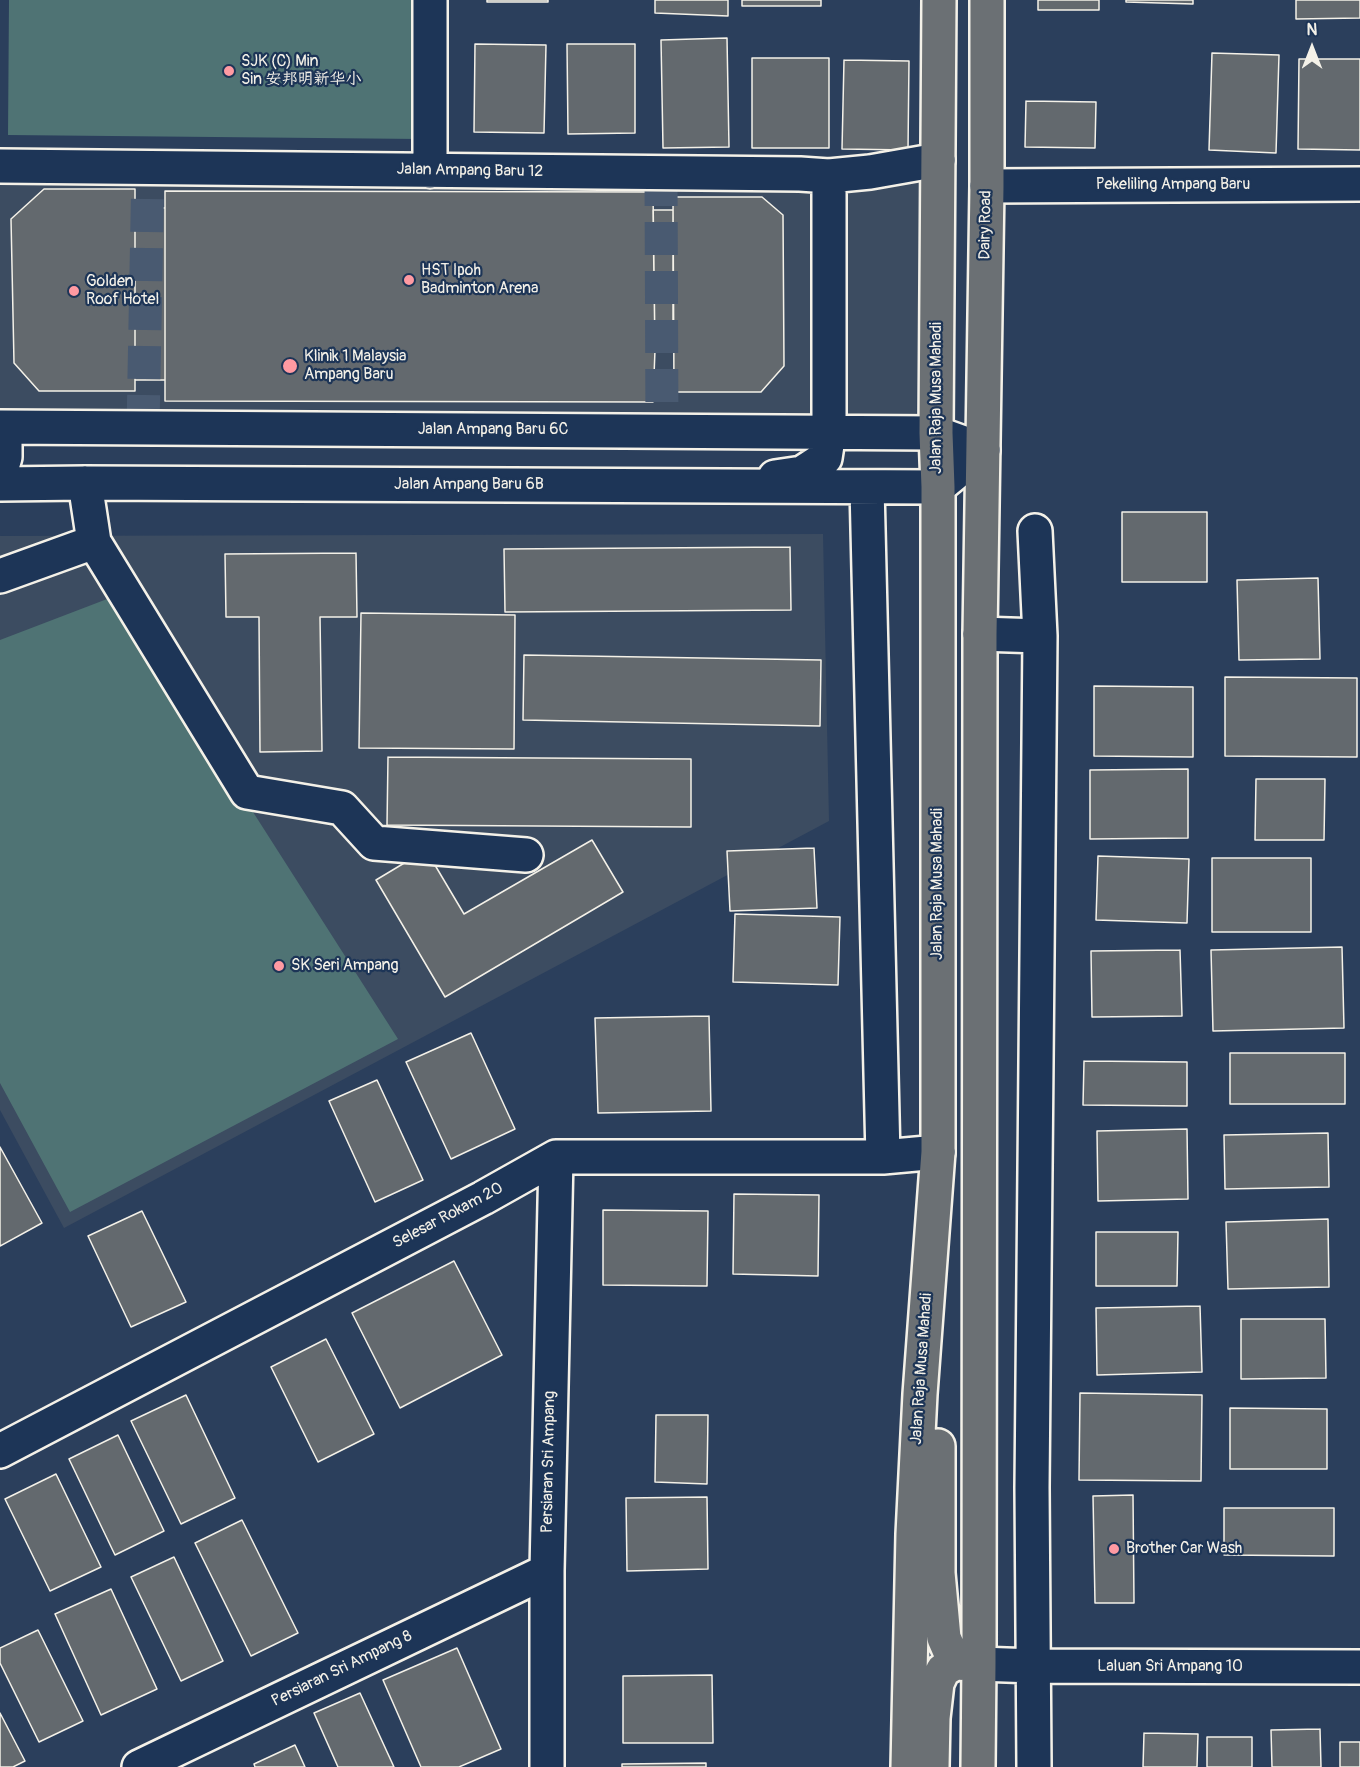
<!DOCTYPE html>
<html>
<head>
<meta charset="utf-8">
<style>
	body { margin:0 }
	#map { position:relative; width:1360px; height:1767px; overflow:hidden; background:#2b3f5c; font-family:Pangolin,sans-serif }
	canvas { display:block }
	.north { position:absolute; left:1282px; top:18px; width:60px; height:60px; -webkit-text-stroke:4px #1d3557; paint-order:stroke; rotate:0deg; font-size:16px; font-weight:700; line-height:24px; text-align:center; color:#f4f1e8 }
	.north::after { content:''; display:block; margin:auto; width:21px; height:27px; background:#f4f1e8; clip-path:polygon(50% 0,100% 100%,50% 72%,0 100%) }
</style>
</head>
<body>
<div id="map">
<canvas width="1360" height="1767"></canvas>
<div class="north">N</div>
</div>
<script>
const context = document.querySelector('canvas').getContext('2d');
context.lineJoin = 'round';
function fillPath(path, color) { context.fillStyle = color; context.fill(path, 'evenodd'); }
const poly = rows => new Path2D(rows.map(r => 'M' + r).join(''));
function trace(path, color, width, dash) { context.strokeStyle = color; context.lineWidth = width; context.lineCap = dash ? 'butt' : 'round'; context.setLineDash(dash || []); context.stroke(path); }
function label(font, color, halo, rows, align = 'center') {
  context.font = font + ' Pangolin,"LXGW WenKai TC",sans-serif'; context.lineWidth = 4.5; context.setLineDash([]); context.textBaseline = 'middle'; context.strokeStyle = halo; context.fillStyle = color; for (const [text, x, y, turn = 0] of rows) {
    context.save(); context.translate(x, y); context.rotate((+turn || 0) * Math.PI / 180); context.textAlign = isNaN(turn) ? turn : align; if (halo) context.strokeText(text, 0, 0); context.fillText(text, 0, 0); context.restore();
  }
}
const built = poly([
	[0,155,920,166,916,450,0,439],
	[823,534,829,821,64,1228,0,1110,0,536]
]);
const green = poly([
	[9,0,421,0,420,139,8,135],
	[115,596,398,1039,70,1212,0,1083,0,640]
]);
const building = poly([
	[487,0,548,0,548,2,487,2,487,0],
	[655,0,728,0,728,16,655,13,655,0],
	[742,0,821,0,821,6,742,6,742,0],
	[1038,0,1099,0,1099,10,1038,10,1038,0],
	[1126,0,1193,0,1193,4,1126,2,1126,0],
	[1296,0,1360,0,1360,18,1296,19,1296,0],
	[727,38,729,147,663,148,661,40,727,38],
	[475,44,546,45,544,133,474,132,475,44],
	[567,44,635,44,635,133,568,134,567,44],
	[1212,53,1279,55,1276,153,1209,150,1212,53],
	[752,58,829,58,829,148,752,148,752,58],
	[1299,59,1360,59,1360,150,1298,149,1299,59],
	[844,60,909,61,908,150,842,149,844,60],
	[1026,101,1096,102,1095,148,1025,147,1026,101],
	[44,189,135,189,135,391,39,391,14,363,11,219,44,189],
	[165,191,653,192,655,350,653,402,165,401,165,191],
	[673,197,762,197,783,215,784,366,761,392,674,392,673,197],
	[135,207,165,208,165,380,135,380,135,207],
	[653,210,673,210,673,350,655,350,653,210],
	[1122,512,1207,512,1207,582,1122,582,1122,512],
	[790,547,791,610,505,612,504,549,790,547],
	[356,553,357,617,320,617,322,751,260,752,259,617,226,617,225,554,356,553],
	[1318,578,1320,659,1239,660,1237,580,1318,578],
	[361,613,515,615,514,749,359,748,361,613],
	[524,655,821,660,820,726,523,720,524,655],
	[1225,677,1357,678,1357,757,1225,756,1225,677],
	[1094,686,1193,687,1193,757,1094,756,1094,686],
	[388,757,691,759,691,827,387,825,388,757],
	[1188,769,1188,838,1090,839,1090,770,1188,769],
	[1256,779,1325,779,1324,840,1255,840,1256,779],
	[592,840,623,892,445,997,376,880,426,850,464,914,592,840],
	[814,848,817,908,730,911,727,851,814,848],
	[1098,856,1189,859,1187,923,1096,920,1098,856],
	[1212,858,1311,858,1311,932,1212,932,1212,858],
	[735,914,840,917,838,985,733,982,735,914],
	[1342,947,1344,1028,1213,1031,1211,950,1342,947],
	[1180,950,1182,1016,1092,1017,1091,951,1180,950],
	[709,1016,711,1111,598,1113,595,1018,709,1016],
	[471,1033,515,1129,451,1159,406,1062,471,1033],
	[1230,1053,1345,1053,1345,1104,1230,1104,1230,1053],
	[1084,1061,1187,1062,1187,1106,1083,1105,1084,1061],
	[377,1080,423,1180,375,1202,329,1101,377,1080],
	[1187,1129,1188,1199,1098,1201,1097,1131,1187,1129],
	[1328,1133,1329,1187,1225,1189,1224,1135,1328,1133],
	[0,1147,42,1223,0,1246,0,1147],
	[734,1194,819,1195,818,1276,733,1274,734,1194],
	[603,1210,708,1211,707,1286,603,1285,603,1210],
	[142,1211,186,1302,131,1327,88,1236,142,1211],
	[1328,1219,1329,1287,1228,1289,1226,1222,1328,1219],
	[1096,1232,1178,1232,1177,1286,1096,1286,1096,1232],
	[454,1261,502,1355,400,1408,352,1313,454,1261],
	[1200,1306,1202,1372,1097,1375,1096,1308,1200,1306],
	[1241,1319,1325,1319,1326,1378,1241,1379,1241,1319],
	[326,1339,374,1434,318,1462,271,1367,326,1339],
	[1080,1393,1202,1395,1201,1481,1079,1480,1080,1393],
	[186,1395,235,1498,181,1524,131,1421,186,1395],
	[1230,1408,1327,1409,1327,1469,1230,1469,1230,1408],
	[656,1415,708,1415,707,1484,655,1482,656,1415],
	[118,1435,164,1531,115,1555,69,1459,118,1435],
	[56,1474,101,1567,50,1591,5,1499,56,1474],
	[1133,1495,1134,1603,1095,1603,1093,1496,1133,1495],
	[707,1497,708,1569,627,1571,626,1498,707,1497],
	[1224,1508,1334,1508,1334,1556,1224,1555,1224,1508],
	[242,1520,298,1633,251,1656,195,1543,242,1520],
	[174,1557,223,1661,181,1681,131,1577,174,1557],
	[111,1589,157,1689,101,1715,55,1614,111,1589],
	[38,1630,83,1721,39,1742,0,1663,0,1648,38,1630],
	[457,1648,501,1749,459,1767,421,1767,383,1680,457,1648],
	[712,1675,713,1743,623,1743,623,1676,712,1675],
	[360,1693,394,1767,338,1767,314,1713,360,1693],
	[0,1713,25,1761,13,1767,0,1767,0,1713],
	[1320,1729,1321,1767,1272,1767,1271,1730,1320,1729],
	[1144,1733,1198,1734,1197,1767,1143,1767,1144,1733],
	[1207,1737,1252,1737,1252,1767,1207,1767,1207,1737],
	[1340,1742,1360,1742,1360,1767,1340,1767,1340,1742],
	[295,1745,305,1767,255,1767,254,1764,295,1745],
	[706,1763,706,1767,622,1767,622,1764,706,1763]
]);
const minorTunnel = poly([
	[661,173,662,431],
	[143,428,148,168]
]);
const minor = poly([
	[430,0,430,171],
	[0,166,800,174,829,176,870,172,938,160],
	[987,186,1360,184],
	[0,427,936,433,983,450],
	[0,429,5,441,5,457,0,474],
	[775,477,802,473,825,458,829,432,829,176],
	[0,484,85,483,938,487,983,450],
	[867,487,883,1157],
	[94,542,247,792,342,808,374,843,526,855],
	[0,576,94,542,85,483],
	[980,634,1040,636],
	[0,1451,483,1198,556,1157,883,1157,938,1152],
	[979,1664,1034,1666,1360,1667],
	[139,1767,547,1571],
	[547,1767,547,1571,556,1157],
	[1034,1767,1032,1487,1040,636,1035,531]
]);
const major = poly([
	[938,1446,938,1573,944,1638,955,1663],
	[908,1767,913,1534,920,1394,938,1152,938,487,936,433,939,0],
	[932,1767,933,1718,937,1683,943,1670,955,1663,975,1664],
	[978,1767,979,1664,980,634,987,186,987,0]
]);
const markers = [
	[229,71,6,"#ff9aa2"],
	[409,280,6,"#ff9aa2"],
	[74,291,6,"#ff9aa2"],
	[290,366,8,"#ff9aa2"],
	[279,966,6,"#ff9aa2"],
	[1114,1549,6,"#ff9aa2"]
];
const poiNames = [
	["SJK (C) Min",241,62],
	["Sin 安邦明新华小",241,80],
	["HST Ipoh",421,271],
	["Badminton Arena",421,289],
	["Golden",86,282],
	["Roof Hotel",86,300],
	["Klinik 1 Malaysia",304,357],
	["Ampang Baru",304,375],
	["SK Seri Ampang",291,966],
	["Brother Car Wash",1126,1549]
];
const streetNames = [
	["Jalan Ampang Baru 12",470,171,1],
	["Pekeliling Ampang Baru",1173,185],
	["Dairy Road",986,225,-89],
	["Jalan Raja Musa Mahadi",937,398,-90],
	["Jalan Ampang Baru 6C",493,430],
	["Jalan Ampang Baru 6B",469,485],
	["Jalan Raja Musa Mahadi",938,884,-90],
	["Selesar Rokam 20",448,1216,-28],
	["Jalan Raja Musa Mahadi",922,1369,-86],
	["Persiaran Sri Ampang",549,1462,-89],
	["Laluan Sri Ampang 10",1170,1667],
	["Persiaran Sri Ampang 8",342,1669,-26]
];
fillPath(built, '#3c4c61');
fillPath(green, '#4f7374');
fillPath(building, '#63696e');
trace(building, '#f4f1e8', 1.5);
trace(minorTunnel, '#495a71', 33, [33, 16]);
trace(minor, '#f4f1e8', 38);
trace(major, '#f4f1e8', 38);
trace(minor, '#1d3557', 33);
trace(major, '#6b7074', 33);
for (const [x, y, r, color] of markers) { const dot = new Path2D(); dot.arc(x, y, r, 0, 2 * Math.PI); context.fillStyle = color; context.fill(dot); trace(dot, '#1d3557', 2); }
label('16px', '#f4f1e8', '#1d3557', poiNames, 'left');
label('16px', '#f4f1e8', '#1d3557', streetNames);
</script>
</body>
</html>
